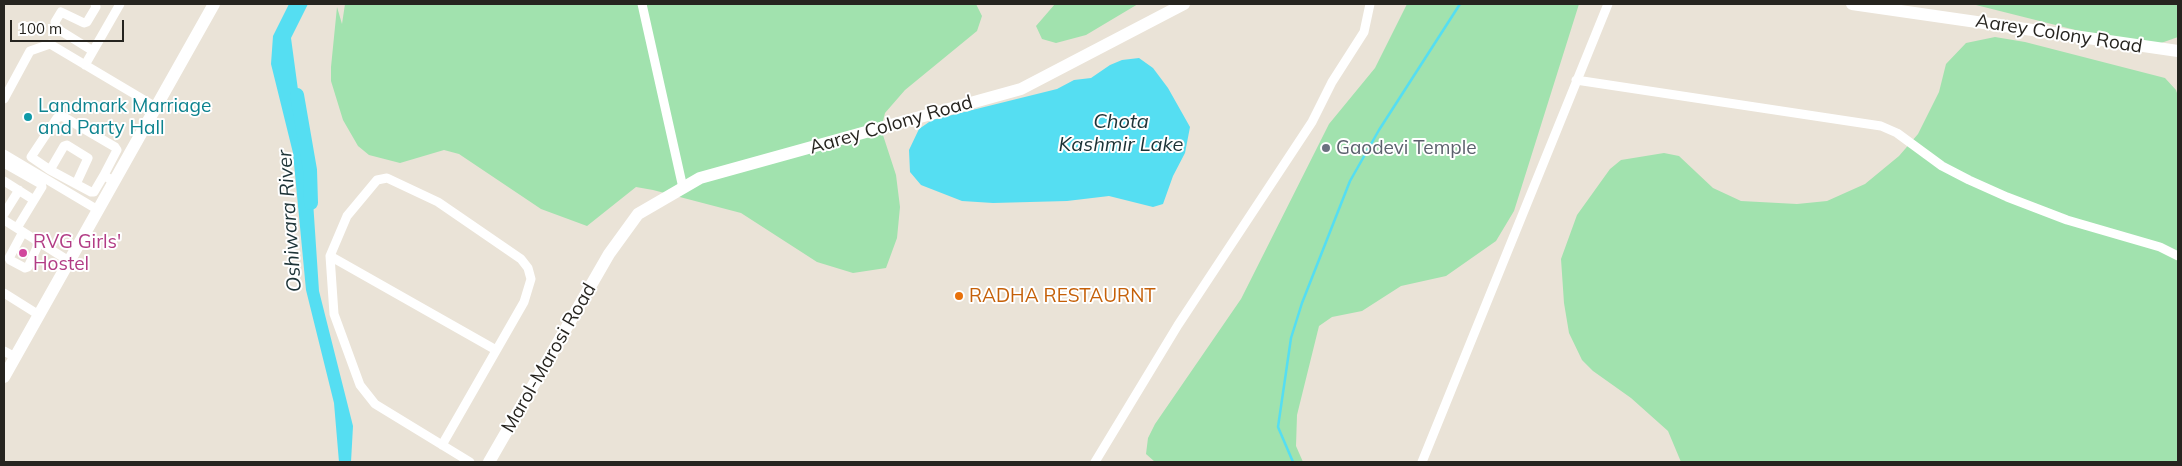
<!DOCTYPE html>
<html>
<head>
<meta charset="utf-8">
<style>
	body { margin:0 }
	#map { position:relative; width:2182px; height:466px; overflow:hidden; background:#eae3d7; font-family:Mulish,sans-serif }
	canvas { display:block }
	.frame { position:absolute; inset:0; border:5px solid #26241f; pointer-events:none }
	.scale { position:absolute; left:10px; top:20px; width:114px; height:22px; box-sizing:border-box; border:2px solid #26241f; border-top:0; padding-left:6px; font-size:15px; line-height:18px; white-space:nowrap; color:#26241f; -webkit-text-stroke:4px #fff; paint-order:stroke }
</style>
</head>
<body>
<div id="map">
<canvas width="2182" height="466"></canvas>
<div class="frame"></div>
<div class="scale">100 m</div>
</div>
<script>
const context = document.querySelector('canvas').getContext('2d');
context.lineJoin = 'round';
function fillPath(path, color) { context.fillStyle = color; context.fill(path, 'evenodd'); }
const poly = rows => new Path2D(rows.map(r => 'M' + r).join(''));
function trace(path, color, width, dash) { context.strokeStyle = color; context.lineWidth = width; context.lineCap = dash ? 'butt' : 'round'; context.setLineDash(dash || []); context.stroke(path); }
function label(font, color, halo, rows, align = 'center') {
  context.font = font + ' Mulish,sans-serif'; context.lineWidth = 4; context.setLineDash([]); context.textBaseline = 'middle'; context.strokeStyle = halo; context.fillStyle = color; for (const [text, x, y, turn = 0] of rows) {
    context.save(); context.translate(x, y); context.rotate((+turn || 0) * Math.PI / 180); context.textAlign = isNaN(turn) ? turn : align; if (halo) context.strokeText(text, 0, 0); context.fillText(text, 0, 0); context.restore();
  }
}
const green = poly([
	[345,4,976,4,982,16,977,31,905,90,885,113,881,129,896,175,900,207,897,238,886,268,853,273,817,262,741,213,653,190,636,187,587,226,541,209,459,154,444,150,400,163,369,155,358,146,343,120,331,81,331,67,337,7,342,24],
	[1055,4,1138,4,1086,35,1056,43,1042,39,1036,26],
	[1407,4,1579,4,1514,211,1496,241,1446,276,1401,286,1362,311,1332,317,1319,326,1297,415,1296,446,1303,462,1155,462,1146,454,1148,438,1155,424,1241,299,1329,124,1375,68],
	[1972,4,2178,4,2178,37,2147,48],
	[1995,37,2025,42,2165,78,2176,90,2178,96,2178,462,1681,462,1668,431,1631,398,1593,371,1582,360,1569,333,1564,303,1561,259,1577,215,1610,169,1621,160,1664,153,1679,156,1713,188,1741,201,1797,204,1827,201,1865,184,1899,156,1918,134,1939,92,1946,64,1966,43]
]);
const water = poly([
	[289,4,308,4,291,38,313,201,319,291,353,426,351,462,339,462,334,403,306,290,293,153,271,64,273,36],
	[1139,58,1153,68,1168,88,1190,127,1185,153,1173,176,1163,204,1153,207,1109,196,1067,201,993,203,962,201,921,185,910,172,909,150,919,129,932,120,1057,89,1074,80,1091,78,1110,65,1122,60]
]);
const stream = poly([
	[1293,462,1278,427,1291,338,1302,303,1350,181,1379,130,1460,4]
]);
const river = poly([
	[297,95,310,170,311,203]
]);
const street = poly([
	[642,4,683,188],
	[93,51,56,28,55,22,61,12,84,23,87,22,96,7,95,4],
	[85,65,120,4],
	[1576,80,1881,126,1897,133,1942,166,1969,180,2007,197,2067,220,2160,247,2178,256],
	[4,99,30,51,50,44,156,107],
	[4,154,98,210],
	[4,163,41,184,42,187,17,228],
	[50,170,76,184],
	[104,175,117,150,115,147,62,116,57,118,31,157,50,170,64,146,67,145,88,158,76,184,91,192,94,192,104,175,114,182],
	[4,181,34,200],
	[4,214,19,190],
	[4,220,69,261],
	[23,232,9,258,10,260,25,268,28,267,39,243],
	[330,256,496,350],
	[4,293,39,315],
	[4,351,15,357],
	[442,445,524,302,531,279,528,268,521,259,438,202,387,178,377,180,347,216,330,256,334,314,360,385,375,404,470,462],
	[1095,462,1178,325,1312,122,1332,82,1364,32,1370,4],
	[1422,462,1608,4]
]);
const secondary = poly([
	[1852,4,2178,51],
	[4,377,214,4],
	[489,462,609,254,638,214,700,178,1021,89,1184,4]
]);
const markers = [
	[28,117,5,"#0f9aa8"],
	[1326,148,5,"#6b7280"],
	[23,253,5,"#d1479c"],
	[959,296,5,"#e8710a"]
];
const streetNames = [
	["Aarey Colony Road",2059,34,9],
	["Aarey Colony Road",891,125,-16],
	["Marol-Marosi Road",549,358,-60]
];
const cultureNames = [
	["Landmark Marriage",38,106],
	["and Party Hall",38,128]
];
const worshipNames = [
	["Gaodevi Temple",1336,148]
];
const hotelNames = [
	["RVG Girls'",33,242],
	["Hostel",33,264]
];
const foodNames = [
	["RADHA RESTAURNT",969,296]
];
const waterNames = [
	["Chota",1121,122],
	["Kashmir Lake",1121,145],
	["Oshiwara River",290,221,-94]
];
fillPath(green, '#a1e2ae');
fillPath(water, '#55def2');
trace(stream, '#55def2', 2.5);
trace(river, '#55def2', 14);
trace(street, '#fff', 9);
trace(secondary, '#fff', 12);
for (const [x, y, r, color] of markers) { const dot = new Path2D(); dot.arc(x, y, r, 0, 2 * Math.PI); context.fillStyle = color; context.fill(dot); trace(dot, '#fff', 2); }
label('19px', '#26241f', '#fff', streetNames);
label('19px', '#0d838f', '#fff', cultureNames, 'left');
label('19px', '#5b616d', '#fff', worshipNames, 'left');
label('19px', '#b23c85', '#fff', hotelNames, 'left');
label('19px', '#c56008', '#fff', foodNames, 'left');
label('italic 20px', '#1c3337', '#fff', waterNames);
</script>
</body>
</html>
